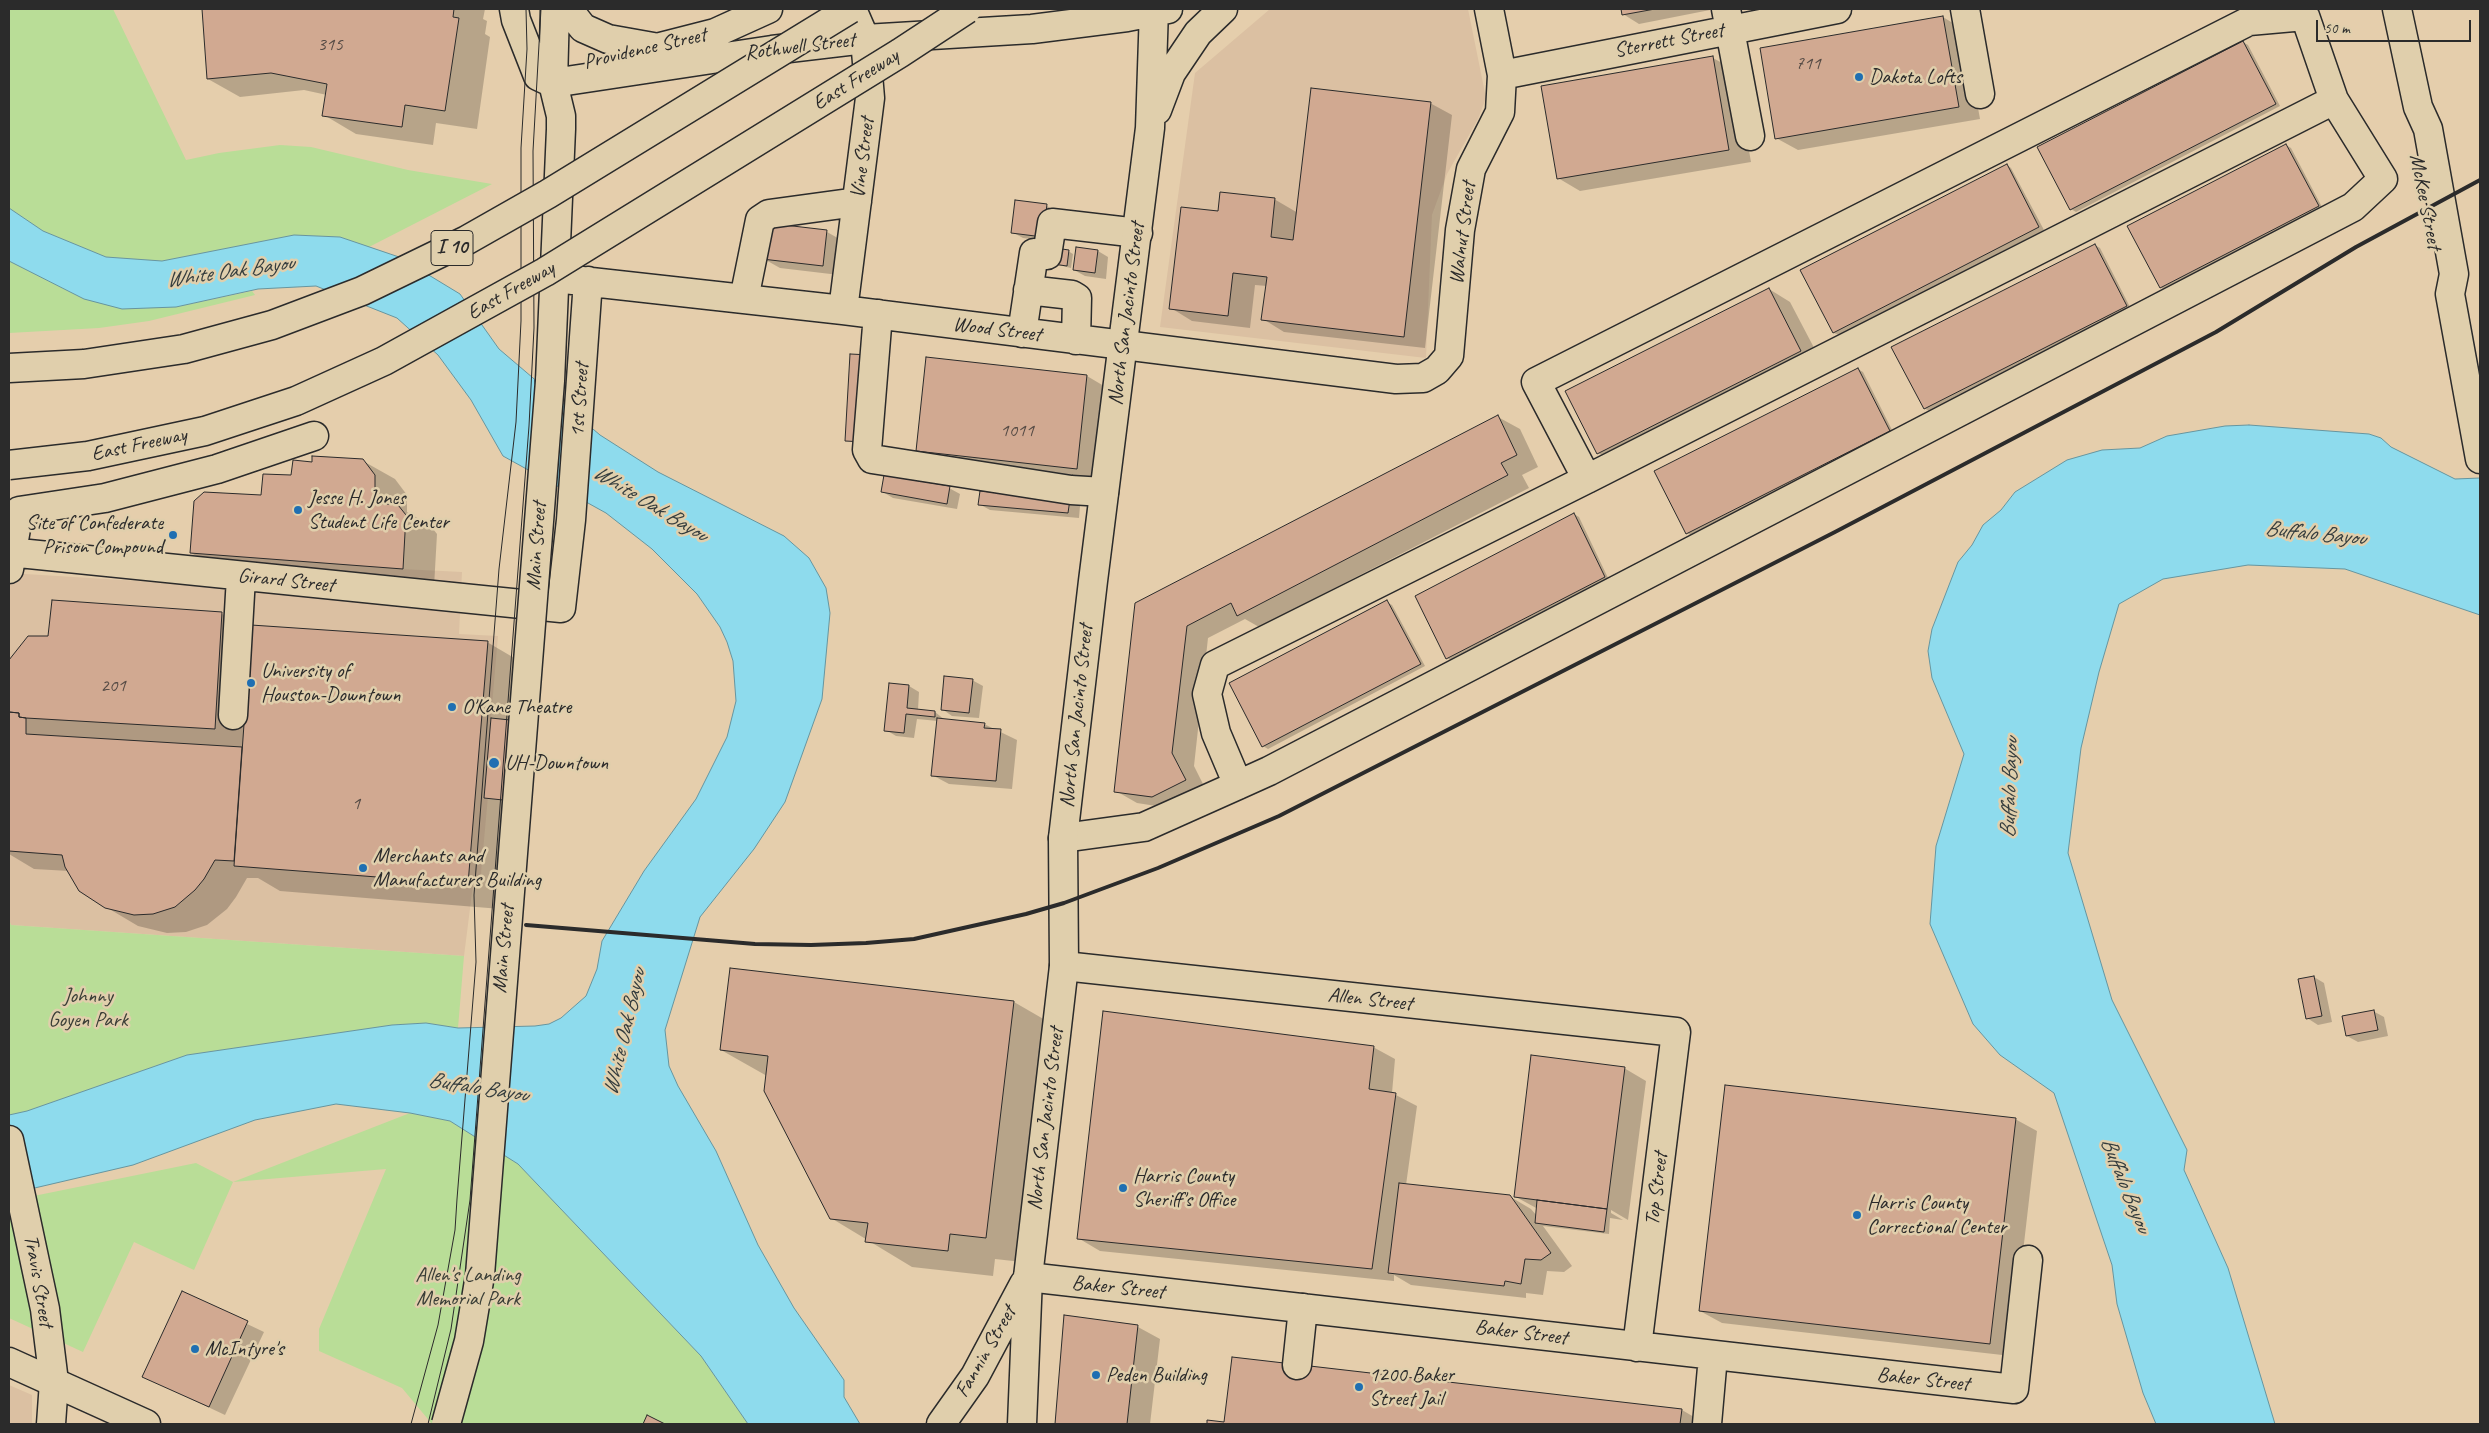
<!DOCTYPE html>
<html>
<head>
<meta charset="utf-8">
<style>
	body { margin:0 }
	#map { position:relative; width:2489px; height:1433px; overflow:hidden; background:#e5ceac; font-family:Caveat,sans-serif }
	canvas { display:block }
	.frame { position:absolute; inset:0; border:10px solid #2b2b2b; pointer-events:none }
	.scale { position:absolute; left:2316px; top:20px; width:155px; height:22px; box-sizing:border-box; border:2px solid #2b2b2b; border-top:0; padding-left:6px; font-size:15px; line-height:18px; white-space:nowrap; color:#2b2b2b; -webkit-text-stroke:4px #e0cfac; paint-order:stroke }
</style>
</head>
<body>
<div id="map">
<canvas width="2489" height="1433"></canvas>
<div class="frame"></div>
<div class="scale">50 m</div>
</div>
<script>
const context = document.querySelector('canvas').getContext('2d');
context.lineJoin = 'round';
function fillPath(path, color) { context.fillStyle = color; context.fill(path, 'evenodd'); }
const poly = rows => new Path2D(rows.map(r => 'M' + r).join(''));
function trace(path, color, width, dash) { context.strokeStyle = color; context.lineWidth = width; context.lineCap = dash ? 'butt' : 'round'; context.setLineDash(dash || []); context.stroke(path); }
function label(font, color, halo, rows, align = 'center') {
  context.font = font + ' Caveat,sans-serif'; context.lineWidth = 5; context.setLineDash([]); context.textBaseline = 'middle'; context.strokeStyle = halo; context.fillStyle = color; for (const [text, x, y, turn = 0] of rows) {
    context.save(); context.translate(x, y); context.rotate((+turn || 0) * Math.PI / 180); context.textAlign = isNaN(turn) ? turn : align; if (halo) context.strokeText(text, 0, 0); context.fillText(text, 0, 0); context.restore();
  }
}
const built = poly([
	[1270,9,1468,9,1486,98,1478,119,1447,174,1432,215,1426,358,1160,327,1195,73],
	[312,456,363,459,375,475,375,503,398,505,406,515,403,569,462,572,459,634,498,636,490,730,494,731,480,885,473,885,464,956,11,925,9,920,9,573,187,584,194,501,204,492,261,495,291,475,293,460,312,462],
	[9,1385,32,1395,32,1424,9,1424]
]);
const green = poly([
	[9,9,113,9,186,160,219,153,280,145,311,147,408,170,492,184,369,247,340,237,294,235,162,261,106,257,43,231,9,208],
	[9,261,84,299,176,307,252,291,255,295,149,321,99,328,9,333],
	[9,920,11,925,464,956,458,1028,426,1023,392,1025,187,1055,27,1111,9,1115],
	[410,1113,450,1121,518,1164,701,1356,748,1424,432,1424,402,1388,319,1351,319,1329,386,1169,233,1182,194,1270,134,1242,83,1352,9,1318,9,1201,196,1163,233,1182]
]);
const water = poly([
	[9,208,43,231,106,257,162,261,294,235,340,237,399,257,460,294,499,349,600,435,658,472,784,536,809,558,826,588,830,613,822,699,785,802,754,849,700,917,665,1030,669,1066,678,1086,716,1151,758,1245,794,1308,844,1380,844,1397,860,1424,748,1424,701,1356,518,1164,450,1121,410,1113,336,1104,255,1120,133,1165,9,1194,9,1115,27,1111,187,1055,392,1025,426,1023,458,1028,535,1026,549,1024,561,1018,586,996,597,969,602,941,644,871,696,799,727,737,736,701,733,661,727,642,720,627,697,594,652,549,606,513,503,456,471,400,438,355,397,318,316,286,258,289,176,307,122,309,84,299,9,261,9,208],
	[2249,425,2369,434,2381,438,2391,447,2455,479,2480,478,2480,615,2345,569,2248,565,2163,579,2119,604,2099,672,2081,748,2068,853,2112,1000,2187,1150,2184,1170,2228,1268,2275,1424,2156,1424,2143,1393,2117,1304,2112,1265,2054,1093,2000,1055,1973,1024,1930,924,1936,846,1964,754,1932,678,1928,651,1932,629,1958,562,1972,545,1983,525,2001,510,2015,492,2067,460,2102,450,2140,448,2167,436,2225,426,2249,425]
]);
const shadow = poly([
	[203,9,485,9,483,19,487,21,485,34,490,37,477,129,436,123,433,145,356,134,324,115,327,95,304,90,240,97,208,79],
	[1622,9,1710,9,1710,10,1639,24,1623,14],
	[1943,17,1964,30,1980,119,1798,150,1776,138],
	[2243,42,2248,45,2280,106,2076,212,2071,209],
	[1713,58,1735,70,1751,162,1580,191,1558,178],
	[1430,103,1452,115,1425,348,1284,332,1263,319,1267,286,1255,285,1250,328,1192,321,1171,308,1219,212,1274,199,1298,213],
	[2286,145,2291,148,2323,209,2166,290,2161,288],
	[2007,165,2011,168,2044,230,1839,335,1834,333,1802,271],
	[1047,206,1057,212,1053,242,1023,238,1012,232],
	[768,225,827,232,843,241,839,275,780,268,764,259],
	[2095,245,2100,248,2131,309,1929,411,1924,408],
	[1077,249,1098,251,1108,257,1106,279,1085,276,1074,270],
	[1068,251,1073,254,1071,268,1054,264],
	[1769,289,1790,302,1822,363,1619,465,1598,453],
	[927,358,1087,376,1109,389,1098,481,939,463,917,450],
	[1858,369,1863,372,1894,434,1692,536,1687,533],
	[1498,417,1520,429,1538,467,1522,475,1529,488,1259,627,1245,619,1208,638,1194,766,1207,792,1175,809,1137,803,1116,791,1137,604],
	[363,461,395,479,407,495,407,512,430,525,437,534,434,587,223,571,191,553,263,497,293,477],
	[949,488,960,494,957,509,893,498,883,492],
	[1069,500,1080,506,1079,518,990,510,979,504],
	[1574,514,1579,517,1609,580,1452,661,1447,658],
	[53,602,222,614,252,631,487,642,533,669,513,910,280,891,258,878,247,878,236,897,227,909,207,925,186,932,167,933,138,926,106,907,69,871,34,869,9,854,9,662,29,638,49,637],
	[1387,602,1392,605,1425,666,1268,749,1263,746],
	[972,680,983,686,979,718,952,716,942,709],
	[909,686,919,692,918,710,935,712,945,720,984,724,1017,740,1012,789,949,784,932,775,938,721,917,719,914,738,896,736,886,730],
	[2314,977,2324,983,2332,1022,2318,1025,2307,1018],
	[1014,1002,1059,1028,1031,1263,995,1259,993,1276,912,1267,831,1218,767,1076,721,1050],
	[2373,1011,2384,1017,2388,1036,2358,1042,2347,1036],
	[1373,1047,1395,1059,1392,1093,1417,1106,1406,1185,1509,1196,1531,1209,1537,1216,1538,1209,1516,1197,1624,1068,1646,1081,1628,1220,1611,1210,1611,1213,1623,1220,1610,1218,1609,1234,1543,1226,1572,1266,1564,1272,1547,1271,1543,1295,1526,1293,1526,1298,1411,1285,1394,1275,1394,1281,1100,1251,1078,1238],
	[2015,1119,2037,1131,2011,1356,1722,1323,1700,1311],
	[182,1293,264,1332,225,1415,144,1377],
	[1065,1316,1138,1327,1160,1339,1150,1424,1057,1424],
	[1682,1410,1706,1424,1208,1424,1208,1421,1225,1423]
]);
const building = poly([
	[202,9,454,9,453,17,459,18,445,111,405,105,402,127,322,116,327,84,271,73,207,79,202,9],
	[1621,9,1655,9,1622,15,1621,9],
	[1943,16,1959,107,1775,139,1760,48,1943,16],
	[2243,41,2276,104,2070,210,2037,147,2243,41],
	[1713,56,1729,150,1557,179,1541,86,1713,56],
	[1311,88,1431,102,1404,337,1261,320,1267,277,1233,273,1228,316,1169,309,1181,207,1218,211,1220,192,1275,198,1271,237,1293,240,1311,88],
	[2286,144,2319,206,2160,288,2127,226,2286,144],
	[2007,164,2039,227,1833,333,1800,270,2007,164],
	[1015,200,1047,204,1043,237,1011,233,1015,200],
	[767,223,827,230,823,266,762,259,767,223],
	[2095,244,2127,306,1924,409,1891,347,2095,244],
	[1076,247,1098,250,1095,273,1073,270,1076,247],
	[1055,248,1069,250,1067,266,1053,264,1055,248],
	[1769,288,1801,351,1597,454,1565,391,1769,288],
	[850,354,870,355,865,442,845,441,850,354],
	[926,357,1087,375,1077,469,916,451,926,357],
	[1858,368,1890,431,1686,534,1654,471,1858,368],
	[1498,415,1517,455,1501,463,1508,475,1237,616,1231,603,1187,626,1172,753,1186,780,1152,797,1114,792,1135,603,1498,415],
	[312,456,363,459,375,475,375,503,398,505,406,515,403,569,190,553,194,501,204,492,261,495,263,474,291,475,293,460,312,462,312,456],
	[884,475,950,486,947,504,881,492,884,475],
	[980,491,1070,499,1068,513,978,505,980,491],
	[1574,513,1605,577,1446,659,1415,596,1574,513],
	[52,600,222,612,215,729,26,718,19,717,19,713,9,712,9,660,28,636,48,636,52,600],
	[1387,600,1421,664,1262,747,1229,683,1387,600],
	[251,625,488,641,468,884,234,866,251,625],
	[944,676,973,679,969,713,941,710,944,676],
	[889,683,909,685,907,708,935,711,935,717,906,714,904,733,884,731,889,683],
	[9,712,19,713,19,717,26,718,26,734,242,747,234,861,215,860,204,879,195,890,175,907,153,914,134,915,105,908,79,891,65,867,62,855,9,851,9,712],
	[491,718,510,720,503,800,484,798,491,718],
	[937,718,985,723,984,728,1001,729,996,781,931,776,937,718],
	[730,968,1014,1001,986,1238,950,1234,948,1251,865,1242,868,1223,830,1219,764,1091,768,1056,720,1050,730,968],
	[2314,976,2322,1016,2306,1019,2298,979,2314,976],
	[2374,1010,2378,1030,2346,1036,2342,1016,2374,1010],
	[1103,1011,1374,1046,1369,1089,1396,1093,1372,1269,1077,1239,1103,1011],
	[1531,1055,1625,1067,1607,1209,1514,1197,1531,1055],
	[1725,1085,2016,1118,1990,1344,1699,1311,1725,1085],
	[1399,1183,1510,1195,1551,1253,1541,1260,1525,1259,1521,1284,1505,1281,1504,1286,1388,1273,1399,1183],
	[1537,1200,1607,1209,1604,1232,1535,1223,1537,1200],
	[182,1291,248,1321,209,1407,142,1377,182,1291],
	[1064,1315,1138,1325,1127,1424,1055,1424,1064,1315],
	[1232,1357,1682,1409,1680,1424,1207,1424,1207,1420,1224,1422,1232,1357],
	[647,1415,665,1424,643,1424,647,1415]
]);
const minor = poly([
	[1726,9,1750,136],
	[1965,9,1980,94],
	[1502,75,1837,9],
	[555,278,843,310,1396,379,1423,378,1437,370,1449,356,1460,230,1471,169,1500,112,1502,75,1489,9],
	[1028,290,1072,295,1077,298,1076,340],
	[744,299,760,220,769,214,857,202],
	[843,310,870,98,865,39,852,9],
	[878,314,867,450,872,459,1071,490,1104,492],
	[1022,333,1034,253,1047,255,1052,223,1138,233],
	[1587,479,2334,100],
	[9,552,561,608,571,520,588,281],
	[9,569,19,511,105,498,217,469,314,436],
	[233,715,241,577],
	[1063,838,1144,827,1238,785,1269,771,2353,207,2383,179,2334,100,2305,16,2249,21,1536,382,1587,479,1215,665,1207,694,1216,733,1238,785],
	[1064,966,1676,1032,1637,1347],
	[1028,1277,2014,1389,2028,1260],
	[9,1362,146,1424],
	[1297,1365,1303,1308],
	[1707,1424,1713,1356]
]);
const major = poly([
	[514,9,516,20,538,76,553,83],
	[568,9,583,28,608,39,653,47],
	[2397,9,2418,107,2428,129,2454,274,2450,294,2480,459],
	[629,55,715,33,768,9],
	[553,83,772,50,865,39,1032,29,1127,17,1168,9],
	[1157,110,1171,73,1198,33,1223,9],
	[550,381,561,129,561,116,553,83,555,9],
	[9,1140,45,1309,54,1382,51,1424],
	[941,1424,975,1376,1024,1284],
	[1022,1424,1028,1277,1064,966,1063,838,1093,581,1150,128,1154,9]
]);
const tram = poly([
	[411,1424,438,1325,455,1230,457,1199,476,962,474,895,499,569,516,422,521,321,521,148,527,49,526,9],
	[428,1424,451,1329,470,1200,529,426,534,328,533,151,541,9]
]);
const rail = poly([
	[526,925,755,944,811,945,866,943,914,939,1026,914,1064,903,1158,868,1279,816,1835,532,2216,332,2356,247,2480,180]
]);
const majorBridge = poly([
	[446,1424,469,1341,480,1275,550,381]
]);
const highwayBridge = poly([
	[9,368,84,364,184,349,272,325,362,291,467,240,548,194,850,9],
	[9,465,88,456,205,431,296,401,384,361,545,272,900,53,967,9]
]);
const markers = [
	[1859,77,5,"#1f6fb2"],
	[298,510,5,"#1f6fb2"],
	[173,535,5,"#1f6fb2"],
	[251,683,5,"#1f6fb2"],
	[452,707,5,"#1f6fb2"],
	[494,763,6,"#1f6fb2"],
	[363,868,5,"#1f6fb2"],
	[1123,1188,5,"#1f6fb2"],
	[1857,1215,5,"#1f6fb2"],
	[195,1349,5,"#1f6fb2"],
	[1096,1375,5,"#1f6fb2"],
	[1359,1387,5,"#1f6fb2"]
];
const numberNames = [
	["315",330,45],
	["711",1808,64],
	["1011",1017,431],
	["201",113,686],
	["1",356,804]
];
const shields = [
	[452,248,42]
];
const shieldNames = [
	["I 10",452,248]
];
const streetNames = [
	["Sterrett Street",1669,41,-11],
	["Rothwell Street",800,47,-7],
	["Providence Street",645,49,-13],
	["East Freeway",856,80,-32],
	["Vine Street",863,158,-83],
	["McKee Street",2425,202,79],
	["Walnut Street",1463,233,-83],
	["East Freeway",511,291,-30],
	["North San Jacinto Street",1127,314,-83],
	["Wood Street",997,330,7],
	["1st Street",580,400,-86],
	["East Freeway",139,445,-12],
	["Main Street",537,546,-86],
	["Girard Street",286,581,6],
	["North San Jacinto Street",1077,716,-84],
	["Main Street",504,949,-85],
	["Allen Street",1370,1000,6],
	["North San Jacinto Street",1046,1119,-83],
	["Top Street",1657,1189,-83],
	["Travis Street",38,1281,80],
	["Baker Street",1118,1288,6],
	["Baker Street",1521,1333,7],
	["Fannin Street",986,1352,-60],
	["Baker Street",1923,1380,6]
];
const poiNames = [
	["Dakota Lofts",1869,77],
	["Jesse H. Jones",308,498],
	["Student Life Center",308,522],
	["Site of Confederate",163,523,"right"],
	["Prison Compound",163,547,"right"],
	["University of",261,671],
	["Houston-Downtown",261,695],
	["O'Kane Theatre",462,707],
	["UH-Downtown",505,763],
	["Merchants and",373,856],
	["Manufacturers Building",373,880],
	["Harris County",1133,1176],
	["Sheriff's Office",1133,1200],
	["Harris County",1867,1203],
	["Correctional Center",1867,1227],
	["McIntyre's",205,1349],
	["Peden Building",1106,1375],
	["1200 Baker",1369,1375],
	["Street Jail",1369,1399]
];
const parkNames = [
	["Johnny",88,996],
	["Goyen Park",88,1020],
	["Allen's Landing",468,1275],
	["Memorial Park",468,1299]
];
const waterNames = [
	["White Oak Bayou",230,272,-8],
	["White Oak Bayou",650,504,31],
	["Buffalo Bayou",2315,534,6],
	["Buffalo Bayou",2010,788,-88],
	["White Oak Bayou",625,1032,-77],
	["Buffalo Bayou",478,1088,9],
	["Buffalo Bayou",2125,1185,68]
];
fillPath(built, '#dbc0a2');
fillPath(green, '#b9dd97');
fillPath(water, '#8edbed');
trace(water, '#66959f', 1);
fillPath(shadow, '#0003');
fillPath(building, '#d1a991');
trace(building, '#2b2b2b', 1);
trace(minor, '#2b2b2b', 31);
trace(major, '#2b2b2b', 31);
trace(minor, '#e0cfac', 28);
trace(major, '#e0cfac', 28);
trace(tram, '#2b2b2b', 1);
trace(rail, '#2b2b2b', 4);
trace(majorBridge, '#2b2b2b', 31, []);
trace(highwayBridge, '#2b2b2b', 31, []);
trace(majorBridge, '#e0cfac', 28);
trace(highwayBridge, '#e0cfac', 28);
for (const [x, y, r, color] of markers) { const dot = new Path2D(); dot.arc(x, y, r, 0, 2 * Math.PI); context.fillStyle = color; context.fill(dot); trace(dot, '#e0cfac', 2); }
label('19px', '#544a44', null, numberNames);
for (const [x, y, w] of shields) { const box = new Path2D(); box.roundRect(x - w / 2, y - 17.5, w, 35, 4); context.fillStyle = '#e0cfac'; context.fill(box); trace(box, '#2b2b2b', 1); }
label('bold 20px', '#2b2b2b', null, shieldNames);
label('21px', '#2b2b2b', '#e0cfac', streetNames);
label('21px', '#2b2b2b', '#e0cfac', poiNames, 'left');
label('21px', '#393d36', '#e0cfac', parkNames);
label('italic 22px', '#353d3e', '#e0cfac', waterNames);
</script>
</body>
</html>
